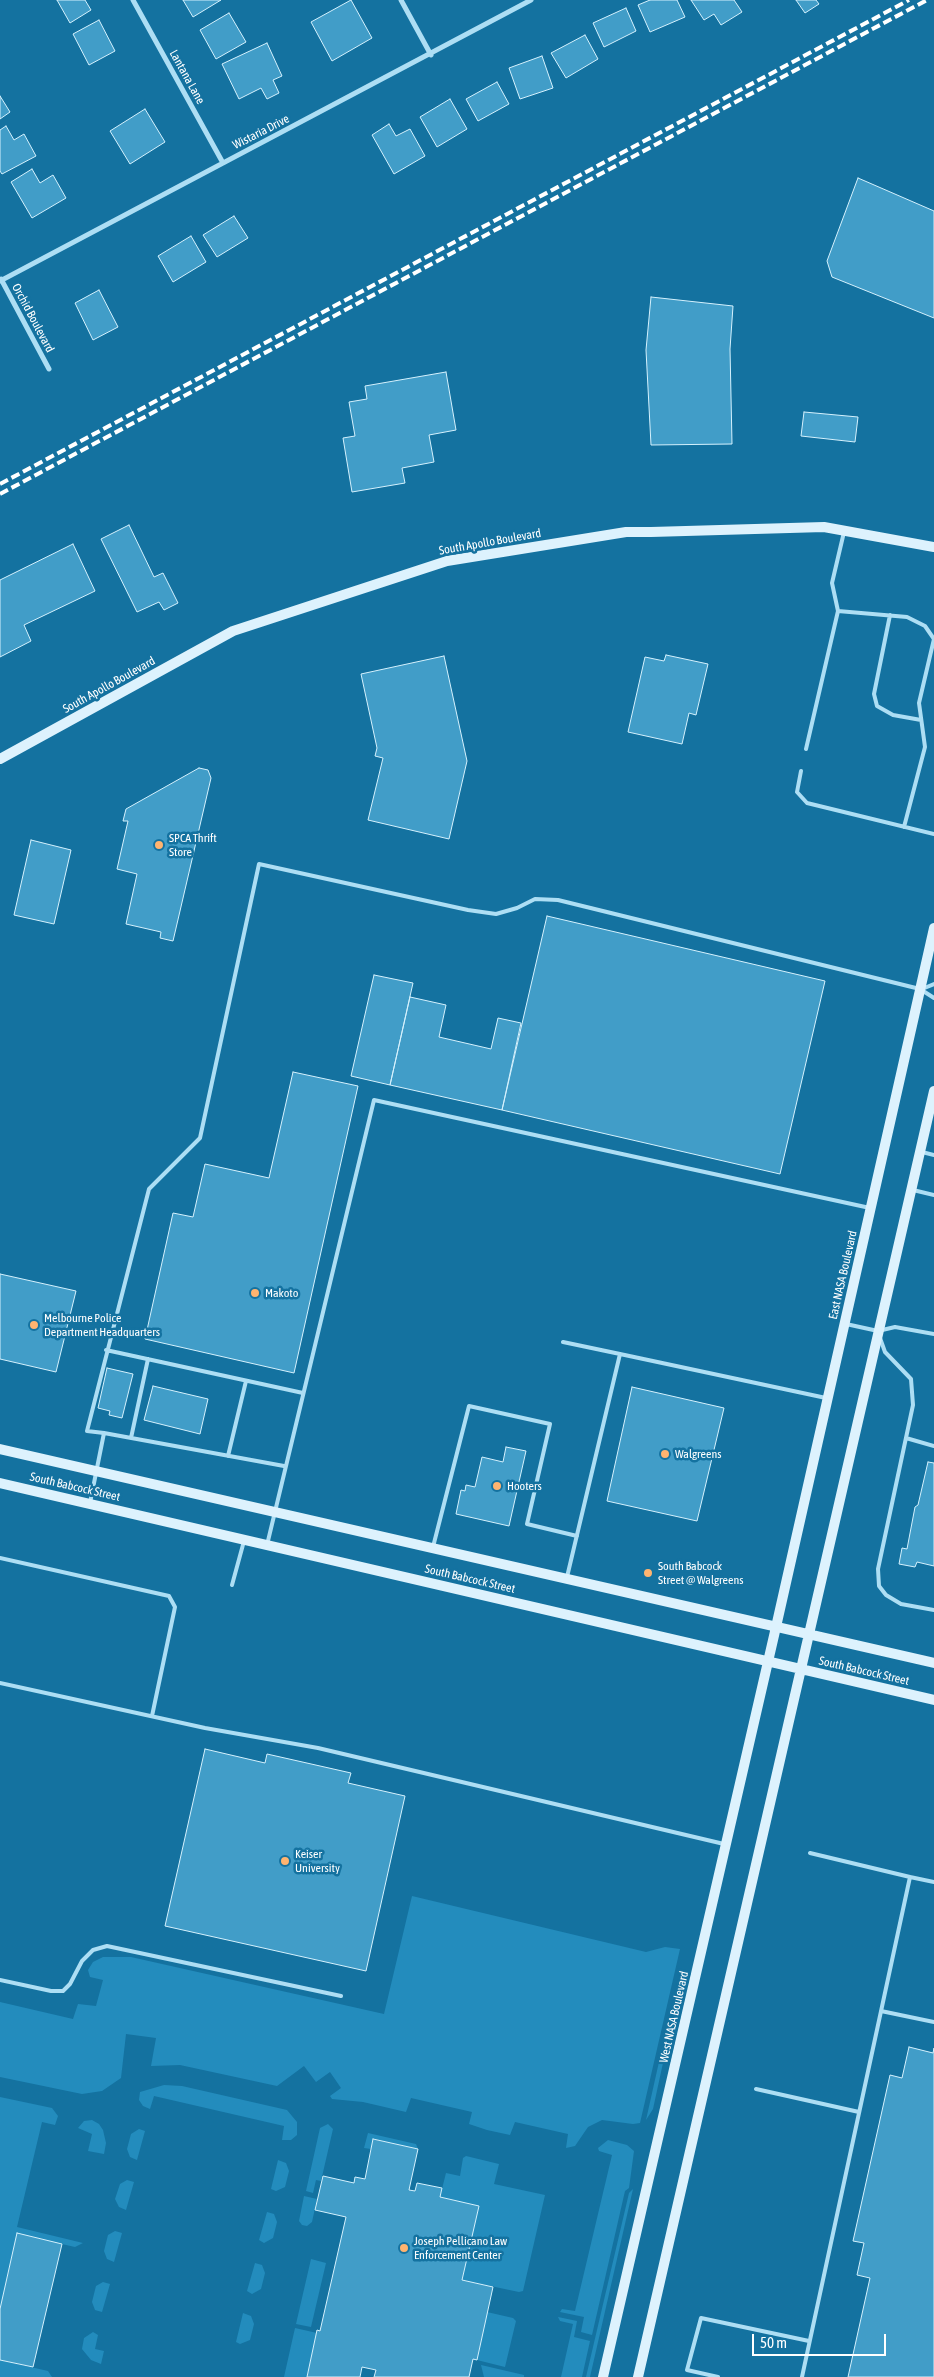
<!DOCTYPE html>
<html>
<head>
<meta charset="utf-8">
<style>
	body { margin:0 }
	#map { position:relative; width:934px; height:2377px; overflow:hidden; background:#1472a0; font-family:"Asap Condensed",sans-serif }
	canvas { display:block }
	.scale { position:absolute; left:752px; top:2334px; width:134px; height:22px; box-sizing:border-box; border:2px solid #fff; border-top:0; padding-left:6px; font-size:15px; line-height:18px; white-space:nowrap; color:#fff; -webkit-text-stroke:4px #1472a0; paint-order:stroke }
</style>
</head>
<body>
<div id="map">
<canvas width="934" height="2377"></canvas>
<div class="scale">50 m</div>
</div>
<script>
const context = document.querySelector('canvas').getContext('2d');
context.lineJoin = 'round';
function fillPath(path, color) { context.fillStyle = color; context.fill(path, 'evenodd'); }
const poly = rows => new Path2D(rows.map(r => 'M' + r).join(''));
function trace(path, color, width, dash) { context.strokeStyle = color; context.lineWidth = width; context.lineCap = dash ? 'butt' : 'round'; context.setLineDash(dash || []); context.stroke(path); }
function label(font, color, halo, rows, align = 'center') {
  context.font = font + ' "Asap Condensed",sans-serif'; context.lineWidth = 5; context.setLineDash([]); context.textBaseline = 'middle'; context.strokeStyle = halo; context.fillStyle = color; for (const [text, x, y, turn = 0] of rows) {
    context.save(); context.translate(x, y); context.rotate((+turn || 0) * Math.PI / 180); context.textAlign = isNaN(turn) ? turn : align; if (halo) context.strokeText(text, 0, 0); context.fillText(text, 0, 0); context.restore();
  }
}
const green = poly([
	[412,1896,646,1952,665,1947,680,1949,640,2123,633,2124,602,2120,588,2127,575,2146,566,2148,568,2134,515,2122,510,2135,487,2130,469,2124,472,2112,411,2098,406,2112,363,2102,332,2099,330,2096,341,2088,330,2072,316,2082,304,2066,277,2086,180,2065,151,2066,156,2038,126,2034,121,2078,102,2091,82,2094,0,2077,0,2002,73,2019,78,2004,96,2006,103,1980,90,1977,88,1970,93,1962,103,1957,131,1957,384,2014],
	[667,2026,671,2026,653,2109,646,2120],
	[164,2085,182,2086,287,2110,297,2122,297,2135,291,2140,282,2140,284,2126,154,2096,150,2109,143,2106,139,2100,140,2092],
	[0,2097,52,2108,58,2116,55,2125,42,2122,17,2227,83,2243,75,2247,17,2234,0,2309],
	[92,2120,99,2124,103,2130,106,2143,104,2154,88,2151,92,2134,78,2128,84,2121],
	[328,2124,333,2129,321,2181,316,2180,313,2193,306,2191,320,2128],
	[139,2129,145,2131,137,2160,130,2157,127,2149,131,2134],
	[368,2133,416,2144,418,2149,374,2139,371,2149,364,2148],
	[608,2140,627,2145,634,2151,629,2188,625,2191,592,2335,581,2332,584,2317,560,2312,562,2309,575,2311,612,2155,599,2151,598,2148],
	[466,2156,499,2164,494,2184,545,2195,523,2291,519,2292,462,2280,479,2206,440,2197,446,2173,460,2176,463,2158],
	[278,2160,286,2163,289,2171,285,2187,276,2191,271,2189],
	[127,2180,134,2182,126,2210,119,2207,115,2199,120,2184],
	[633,2189,590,2377,586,2377,629,2193],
	[304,2196,317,2199,312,2222,307,2226,302,2225,299,2221],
	[267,2212,274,2214,277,2222,273,2238,264,2243,259,2240],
	[115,2231,122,2233,114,2262,107,2259,104,2251,108,2235],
	[311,2259,326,2263,311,2327,296,2324],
	[255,2263,262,2265,265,2273,261,2289,252,2294,247,2291],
	[103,2282,110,2284,102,2312,95,2310,92,2302,96,2286],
	[487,2312,513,2318,516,2321,505,2367,477,2360],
	[243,2313,251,2316,254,2324,250,2340,240,2344,236,2342],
	[558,2317,577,2321,574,2337,590,2341,582,2377,561,2377,573,2324,560,2321],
	[295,2328,317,2333,307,2377,284,2377],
	[93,2332,98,2335,95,2349,104,2351,101,2364,91,2360,82,2349,84,2338],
	[0,2360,48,2371,52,2377,0,2377],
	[481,2365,524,2375,524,2377,484,2377]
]);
const building = poly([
	[57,0,85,0,91,10,70,23,57,0],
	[183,0,221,0,193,17,183,0],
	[351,0,372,38,332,61,311,22,351,0],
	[650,0,677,0,685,17,650,32,638,5,650,0],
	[691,0,734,0,742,12,721,25,714,14,704,20,691,0],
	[796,0,816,0,819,4,805,13,796,0],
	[626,8,636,31,604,47,593,23,626,8],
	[229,13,246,42,216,59,200,30,229,13],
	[99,20,115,51,89,65,73,34,99,20],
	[585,35,598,59,566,78,551,53,585,35],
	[267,43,282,76,273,80,279,93,267,99,261,88,239,99,222,64,267,43],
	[542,56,553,88,520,99,509,68,542,56],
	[497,82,509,104,478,121,466,99,497,82],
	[0,96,10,112,0,119,0,96],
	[450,99,467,129,437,147,420,117,450,99],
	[145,109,165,142,130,164,110,131,145,109],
	[389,124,396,136,410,129,425,156,394,174,372,135,389,124],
	[6,126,14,140,24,134,36,156,2,174,0,171,0,130,6,126],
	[32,169,40,183,53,175,66,198,32,218,11,182,32,169],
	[858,178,934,211,934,318,832,277,827,261,858,178],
	[234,216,248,238,217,257,203,235,234,216],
	[191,236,206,262,173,282,158,256,191,236],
	[99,290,118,327,93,340,75,303,99,290],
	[651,297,733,306,730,349,732,444,651,445,646,350,651,297],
	[446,372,456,430,429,435,434,462,402,468,405,483,352,492,343,438,355,436,349,402,367,399,365,386,446,372],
	[804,412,858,417,855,442,801,436,804,412],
	[129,525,154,577,163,573,178,603,164,610,159,602,137,612,101,539,129,525],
	[73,544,95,591,24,625,31,641,0,657,0,580,73,544],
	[666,655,708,664,696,715,689,713,682,744,628,732,645,657,664,661,666,655],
	[444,656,467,761,449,839,368,820,383,758,375,756,377,748,361,674,444,656],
	[199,768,208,770,211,778,173,941,160,938,161,932,126,924,137,874,117,869,128,821,123,821,126,809,199,768],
	[31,840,71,850,54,924,14,915,31,840],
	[547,916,825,981,780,1174,502,1110,547,916],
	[374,975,413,983,390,1085,351,1076,374,975],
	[410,997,446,1005,439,1037,491,1049,498,1018,521,1023,502,1110,390,1085,410,997],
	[293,1072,358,1086,294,1373,145,1339,173,1213,193,1217,205,1164,269,1178,293,1072],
	[0,1274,76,1291,56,1372,0,1359,0,1274],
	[107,1368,133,1374,122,1418,109,1415,110,1411,98,1408,107,1368],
	[153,1386,208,1399,200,1434,144,1420,153,1386],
	[632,1387,724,1408,697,1521,607,1501,632,1387],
	[506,1447,526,1451,509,1526,456,1514,461,1490,465,1491,466,1485,475,1487,482,1457,503,1462,506,1447],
	[928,1462,934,1463,934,1566,917,1562,915,1567,899,1564,902,1548,907,1549,915,1507,918,1505,928,1462],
	[205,1749,265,1763,267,1754,351,1773,348,1783,405,1796,366,1971,165,1926,205,1749],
	[909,2047,933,2053,934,2048,934,2377,848,2377,870,2278,857,2275,864,2243,853,2241,890,2075,902,2078,909,2047],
	[373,2139,418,2149,409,2190,415,2191,417,2183,442,2188,440,2197,479,2206,462,2280,493,2287,477,2360,473,2359,469,2377,374,2377,376,2370,362,2367,360,2377,307,2377,317,2330,320,2331,346,2217,315,2210,323,2176,354,2183,355,2177,365,2179,373,2139],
	[17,2233,62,2244,33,2367,0,2360,0,2309,17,2233]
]);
const lane = poly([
	[838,611,907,617,925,626,934,639,919,703,925,747,904,827],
	[890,615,874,694,877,706,893,715,921,720],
	[806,749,838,611,832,583,844,532],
	[801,771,797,792,807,803,934,834],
	[922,989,934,984],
	[922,1152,934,1155],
	[913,1190,934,1195],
	[846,1324,878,1331,895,1327,934,1334],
	[880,1338,885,1352,911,1379,913,1405,878,1569,879,1586,886,1595,901,1604,934,1610],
	[563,1342,620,1354],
	[106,1350,303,1393],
	[104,1433,87,1431,149,1189,200,1138,259,864,468,910,496,914,517,908,535,899,558,900,920,989,934,998],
	[131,1438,148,1359],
	[906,1438,934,1446],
	[228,1456,246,1381],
	[90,1503,104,1433,284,1466],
	[267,1545,374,1100,870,1208],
	[433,1547,469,1406,550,1424,527,1524,577,1536],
	[0,1558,169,1596,175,1607,152,1716],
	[567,1577,620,1354,826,1398],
	[232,1585,244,1541],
	[0,1683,205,1728,318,1748,724,1844],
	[810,1853,910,1877],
	[0,1980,51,1991,63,1991,70,1984,82,1961,93,1950,107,1946,341,1996],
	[881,2011,934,2022],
	[756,2089,859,2112],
	[718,2377,687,2370,701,2318,809,2341],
	[802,2377,910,1877,934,1882]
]);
const street = poly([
	[133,0,223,163],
	[401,0,431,55],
	[1,279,49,369],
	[0,281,531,0]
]);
const secondary = poly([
	[0,759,233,631,447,561,626,532,651,532,824,527,934,547],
	[0,1449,934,1663],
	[0,1483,934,1700],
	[603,2377,776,1627,934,928],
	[638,2377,934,1091]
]);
const rail = poly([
	[0,484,909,0],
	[0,494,927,0]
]);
const markers = [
	[159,845,5,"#ffb470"],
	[255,1293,5,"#ffb470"],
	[34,1325,5,"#ffb470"],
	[665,1454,5,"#ffb470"],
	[497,1486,5,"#ffb470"],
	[648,1573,5,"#ffb470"],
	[285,1861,5,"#ffb470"],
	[404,2248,5,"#ffb470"]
];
const streetNames = [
	["Lantana Lane",187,77,61],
	["Wistaria Drive",261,132,-27],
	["Orchid Boulevard",33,318,62],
	["South Apollo Boulevard",490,542,-10],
	["South Apollo Boulevard",109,685,-29],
	["East NASA Boulevard",843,1275,-77],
	["South Babcock Street",75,1487,13],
	["South Babcock Street",470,1579,13],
	["South Babcock Street",864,1671,13],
	["West NASA Boulevard",674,2017,-77]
];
const poiNames = [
	["SPCA Thrift",169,838],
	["Store",169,852],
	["Makoto",265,1293],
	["Melbourne Police",44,1318],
	["Department Headquarters",44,1332],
	["Walgreens",675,1454],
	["Hooters",507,1486],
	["South Babcock",658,1566],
	["Street @ Walgreens",658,1580],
	["Keiser",295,1854],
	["University",295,1868],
	["Joseph Pellicano Law",414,2241],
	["Enforcement Center",414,2255]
];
fillPath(green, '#238cbd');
fillPath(building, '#419dc8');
trace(building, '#d5f1fd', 1);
trace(lane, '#addef4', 4);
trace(street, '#addef4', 5);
trace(secondary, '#ddf2fd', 10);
trace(rail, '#fff', 4, [9, 4]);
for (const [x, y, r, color] of markers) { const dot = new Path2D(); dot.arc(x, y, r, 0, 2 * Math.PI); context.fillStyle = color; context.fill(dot); trace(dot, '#1472a0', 2); }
label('12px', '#fff', '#1472a0', streetNames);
label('12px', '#fff', '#1472a0', poiNames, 'left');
</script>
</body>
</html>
